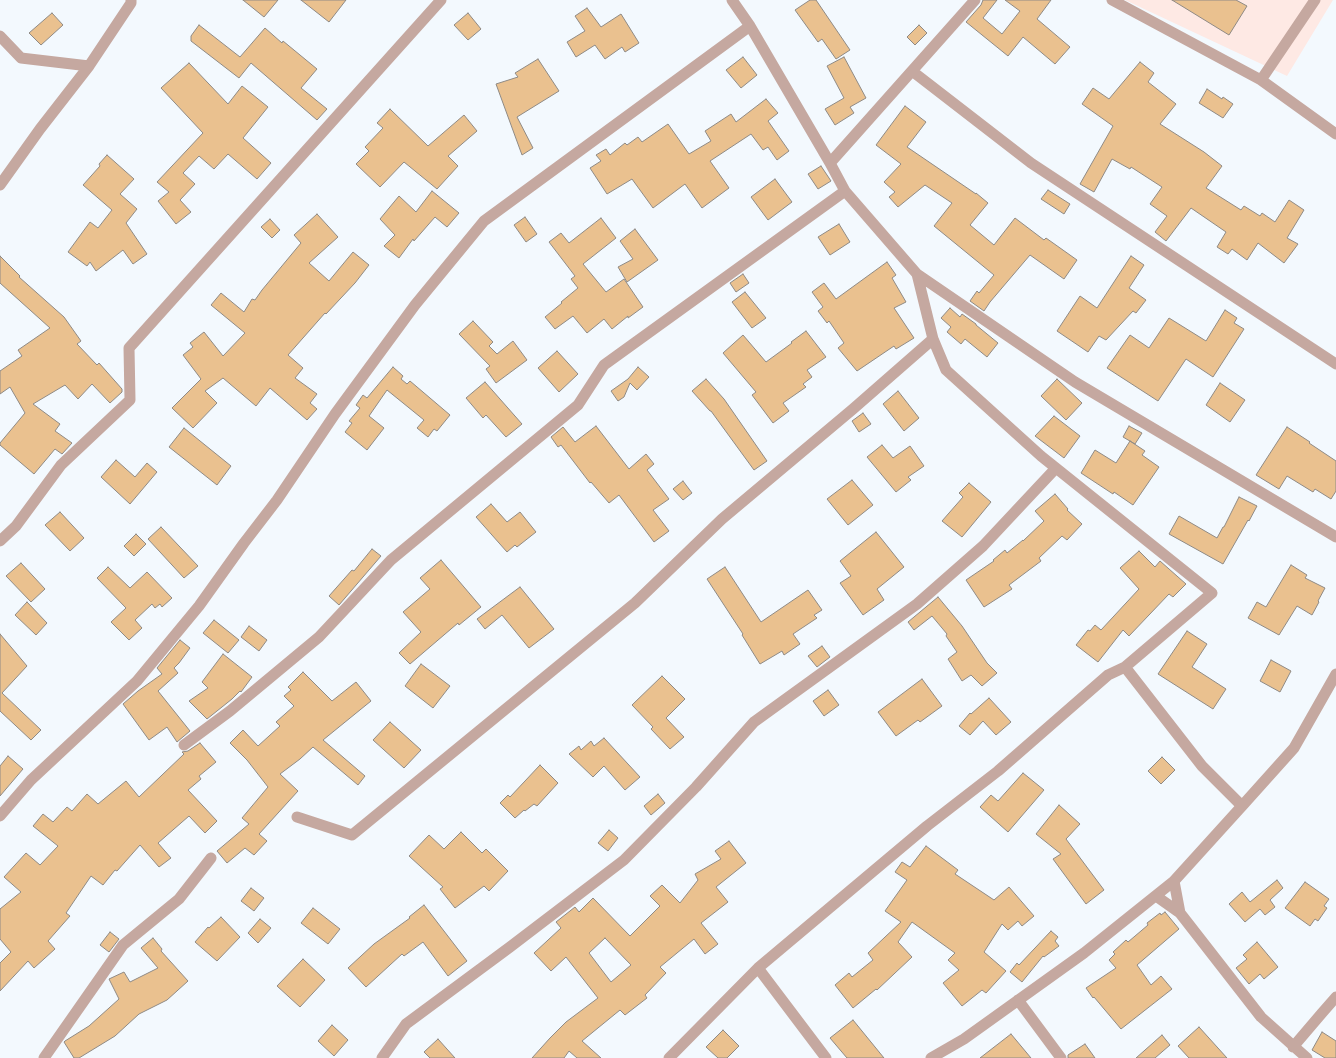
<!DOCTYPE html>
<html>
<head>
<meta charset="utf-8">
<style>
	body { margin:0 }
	canvas { display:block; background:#f3f9fe }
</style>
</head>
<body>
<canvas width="1336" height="1058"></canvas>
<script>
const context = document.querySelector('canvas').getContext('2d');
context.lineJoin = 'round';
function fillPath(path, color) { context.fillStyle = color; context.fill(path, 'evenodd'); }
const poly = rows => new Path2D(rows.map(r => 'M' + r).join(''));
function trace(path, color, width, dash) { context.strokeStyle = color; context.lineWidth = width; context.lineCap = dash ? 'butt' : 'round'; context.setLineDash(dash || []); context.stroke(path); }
const industrial = poly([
	[1125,0,1333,0,1287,76]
]);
const building = poly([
	[243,0,278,0,264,17,243,0],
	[301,0,346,0,329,22,301,0],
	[810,0,816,0,850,50,836,59,822,39,818,42,795,10,810,0],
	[983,0,997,0,983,18,1002,34,1020,11,1005,0,1051,0,1037,19,1070,47,1055,64,1023,37,1008,56,966,22,981,5,983,0],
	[1172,0,1236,0,1247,6,1229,35,1172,0],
	[587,8,601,27,621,14,639,43,625,52,622,47,605,59,595,45,576,57,567,42,585,31,575,16,587,8],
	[52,13,63,25,41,45,29,33,52,13],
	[468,13,481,29,468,40,454,25,468,13],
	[199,25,240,57,265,28,282,43,283,41,317,69,301,88,327,109,317,120,251,63,239,78,191,41,191,36,199,25],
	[919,25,927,33,915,45,907,37,919,25],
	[743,57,757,75,741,88,726,70,743,57],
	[844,57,866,98,850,107,854,113,835,125,825,109,844,98,827,66,844,57],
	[538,59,559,91,517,117,533,148,522,155,496,84,518,77,515,73,538,59],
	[1140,62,1154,73,1148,82,1176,104,1160,124,1204,152,1222,166,1206,188,1241,210,1244,206,1260,216,1262,213,1275,222,1289,200,1304,210,1287,238,1298,244,1284,263,1258,243,1247,260,1232,249,1228,254,1217,247,1226,232,1191,208,1166,241,1155,232,1167,216,1150,204,1162,187,1131,167,1130,169,1112,159,1094,192,1080,184,1113,126,1082,104,1093,88,1109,99,1140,62],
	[189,63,228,104,242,86,268,107,243,138,271,163,257,179,228,154,214,169,199,156,183,173,195,184,180,200,191,212,176,224,158,201,169,192,157,182,203,133,161,88,189,63],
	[1207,89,1222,99,1223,97,1233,104,1223,118,1199,103,1207,89],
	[766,99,778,113,768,121,789,151,777,160,768,147,763,150,751,134,710,161,729,188,702,208,685,184,653,208,632,179,607,194,590,168,601,161,596,155,606,149,610,155,625,143,627,145,638,137,642,142,668,124,689,154,711,141,705,131,731,114,736,122,766,99],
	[905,106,926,122,907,147,976,194,976,193,988,203,970,225,994,245,1015,218,1044,240,1046,238,1077,260,1064,279,1030,255,990,302,984,311,970,301,977,291,979,293,994,275,934,226,952,203,925,185,898,207,889,197,895,192,884,182,901,164,876,145,905,106],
	[390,109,428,146,464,115,477,131,448,156,458,166,437,189,404,162,380,187,356,164,369,151,365,147,383,128,377,123,390,109],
	[107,155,134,179,120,194,137,209,126,223,147,254,133,264,123,250,96,271,90,262,87,266,68,252,90,222,98,228,112,210,83,185,100,166,99,164,107,155],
	[821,166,831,181,818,189,808,174,821,166],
	[775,179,792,202,768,220,751,197,775,179],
	[1048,190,1070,204,1064,214,1041,199,1048,190],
	[432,191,459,213,447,227,435,217,414,241,413,239,399,258,384,246,395,235,380,219,399,196,416,212,432,191],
	[317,214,338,237,309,263,329,281,353,252,369,265,355,283,326,314,325,313,288,355,303,368,295,378,317,394,310,403,317,409,307,420,270,388,256,406,223,378,205,391,217,403,193,428,172,408,201,379,183,355,193,347,190,343,204,332,223,356,245,333,211,305,221,293,244,312,252,299,255,300,262,290,301,243,294,235,317,214],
	[525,217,537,234,526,242,514,225,525,217],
	[601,218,616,238,583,264,606,292,624,279,643,307,628,318,628,316,612,329,604,319,587,333,573,316,555,329,545,317,562,303,561,302,578,288,571,279,575,276,549,242,561,233,569,243,601,218],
	[270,219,280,230,272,238,261,227,270,219],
	[839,224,850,242,830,255,818,237,839,224],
	[635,229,658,260,627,282,618,267,633,259,620,241,635,229],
	[0,256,20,276,19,277,64,317,81,341,77,344,97,365,99,363,122,389,122,392,110,403,92,384,78,399,65,385,33,404,60,424,55,431,72,443,62,454,55,449,34,474,0,445,0,443,25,413,10,387,0,394,0,371,22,356,18,350,50,328,0,283,0,256],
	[1131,256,1144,265,1129,288,1146,300,1136,313,1133,311,1106,340,1099,336,1088,352,1057,331,1080,296,1097,308,1131,256],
	[887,262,896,275,892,278,906,302,894,308,914,338,896,349,894,346,857,371,838,348,844,343,829,321,827,323,818,311,823,307,812,292,824,283,836,299,887,262],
	[743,274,749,283,736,292,730,283,743,274],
	[745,292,766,318,752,328,732,302,745,292],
	[950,308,960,317,962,314,976,324,976,325,998,343,987,357,965,339,961,344,947,332,951,327,941,318,950,308],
	[1225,310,1237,318,1234,323,1244,329,1213,377,1186,359,1158,401,1107,368,1130,335,1149,348,1169,318,1206,341,1225,310],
	[473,321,493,342,489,346,497,354,513,341,527,360,496,383,486,369,490,366,459,334,473,321],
	[806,331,826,357,807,370,812,377,803,384,806,387,783,403,789,411,773,423,752,395,756,392,723,353,743,335,766,362,792,343,791,342,806,331],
	[557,351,578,374,559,392,538,368,557,351],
	[393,367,403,376,401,379,407,384,410,381,450,415,437,431,434,429,428,437,417,428,424,420,387,390,369,416,384,428,367,450,345,432,352,423,349,421,360,408,356,405,363,395,367,398,393,367],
	[638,367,649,377,637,390,630,383,624,397,618,401,611,391,628,379,638,367],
	[706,379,724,399,767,461,754,470,711,411,710,411,692,391,706,379],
	[1057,379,1082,403,1066,420,1041,396,1057,379],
	[485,382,522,424,506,437,486,415,483,418,466,398,485,382],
	[1220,383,1245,400,1230,422,1206,405,1220,383],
	[898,391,919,418,904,431,883,404,898,391],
	[863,413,871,424,859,432,852,421,863,413],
	[1054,416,1080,436,1064,458,1035,436,1054,416],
	[596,426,629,469,646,454,654,464,647,470,669,499,653,510,669,531,654,542,619,495,609,503,591,482,590,483,561,445,558,447,551,437,563,427,575,442,596,426],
	[1129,426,1142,433,1135,444,1123,437,1129,426],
	[1287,427,1310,442,1309,443,1336,461,1336,491,1331,499,1315,489,1313,492,1287,476,1279,489,1256,475,1287,427],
	[184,428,231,466,217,485,169,447,184,428],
	[1130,441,1145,451,1142,455,1159,467,1133,505,1114,492,1113,494,1081,473,1095,450,1116,463,1130,441],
	[882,445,893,458,910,446,924,466,908,477,911,480,896,492,867,457,882,445],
	[116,460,135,477,147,463,157,472,130,504,101,477,116,460],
	[852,480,873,505,848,525,827,499,852,480],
	[683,481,692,493,683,500,673,489,683,481],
	[969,483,991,502,962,537,942,521,963,497,959,493,969,483],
	[1055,494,1068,509,1067,510,1082,524,1067,540,1062,536,1039,558,1041,561,1009,585,1012,589,984,607,966,580,994,561,993,560,1005,550,1007,553,1023,540,1023,541,1044,521,1035,511,1055,494],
	[1239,497,1257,506,1249,521,1248,520,1223,564,1169,534,1179,516,1217,538,1223,527,1224,527,1239,497],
	[491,504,507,522,520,512,536,532,517,547,515,545,507,552,476,517,491,504],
	[60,512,84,538,70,551,45,525,60,512],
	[161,527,198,566,184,578,148,539,161,527],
	[876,532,904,567,877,589,884,600,863,615,840,583,851,576,840,561,876,532],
	[136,534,146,544,134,556,124,546,136,534],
	[372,549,381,556,339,605,329,596,352,570,354,571,372,549],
	[1139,551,1155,567,1160,561,1186,584,1173,597,1169,594,1129,636,1123,630,1098,662,1076,645,1088,630,1090,631,1095,625,1101,630,1139,589,1120,568,1139,551],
	[441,560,481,607,459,625,458,623,410,664,399,653,421,632,403,612,430,589,420,578,441,560],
	[21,563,45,589,31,602,6,576,21,563],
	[1291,565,1307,575,1305,578,1325,588,1318,601,1319,602,1312,615,1297,606,1279,635,1248,618,1257,602,1266,607,1291,565],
	[108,567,130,588,147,572,172,598,162,607,160,604,155,608,152,604,135,620,142,628,129,640,111,622,126,608,97,578,108,567],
	[725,567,761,622,808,590,822,610,814,615,817,618,793,634,800,644,784,655,782,651,760,664,742,635,743,634,707,579,725,567],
	[520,587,554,629,529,648,502,615,485,629,477,619,520,587],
	[938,597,962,626,987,663,997,673,982,686,971,675,962,681,948,659,957,652,946,636,947,634,932,616,914,630,908,622,938,597],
	[27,602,47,623,36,635,15,615,27,602],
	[214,620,239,640,228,653,203,633,214,620],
	[249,626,267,640,259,651,241,637,249,626],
	[1187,631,1207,644,1192,667,1226,689,1213,709,1158,674,1187,631],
	[0,634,27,666,2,693,41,730,31,740,0,711,0,634],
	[180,640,190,648,179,663,174,668,178,673,158,691,190,731,177,742,167,727,149,740,123,704,138,691,162,674,157,668,180,640],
	[822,646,830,657,817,667,808,656,822,646],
	[223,654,252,677,241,692,240,691,232,699,207,719,189,701,208,688,202,682,223,654],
	[1271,660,1291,671,1280,692,1260,681,1271,660],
	[421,664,450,686,433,708,405,686,421,664],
	[303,672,332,701,356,682,371,701,323,740,365,776,358,785,313,747,300,759,280,774,298,791,259,834,267,841,254,855,245,848,227,863,217,851,249,824,242,818,268,787,247,760,230,743,243,730,258,746,280,726,276,722,294,706,284,696,291,690,288,687,303,672],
	[662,676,685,699,666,718,684,737,670,749,651,729,653,727,632,705,662,676],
	[922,679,942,706,920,722,918,720,896,736,878,712,922,679],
	[828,690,839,705,824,716,813,701,828,690],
	[989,698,1011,722,996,735,983,721,970,735,959,726,970,713,971,714,989,698],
	[390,722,421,750,404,768,373,740,390,722],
	[604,738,640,777,625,790,604,766,593,777,569,754,579,746,581,750,591,741,594,746,604,738],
	[200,743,216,762,199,776,201,779,188,790,217,821,205,833,189,816,158,843,171,858,159,867,140,845,117,871,115,870,103,885,91,876,66,913,70,916,48,941,55,949,34,968,28,961,0,991,0,963,11,952,0,939,0,909,21,892,4,877,26,853,40,865,58,846,33,826,43,814,53,822,67,807,72,811,87,794,98,804,126,781,139,797,184,754,182,752,188,751,200,743],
	[8,756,23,769,0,796,0,766,8,756],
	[1162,757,1175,770,1161,784,1148,771,1162,757],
	[540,765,558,783,537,806,534,804,525,811,524,810,515,818,500,803,508,795,510,797,540,765],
	[1023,773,1044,790,1008,832,980,807,991,795,998,801,1023,773],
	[658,794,665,803,651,815,644,806,658,794],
	[1059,805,1080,824,1066,839,1104,890,1086,904,1053,859,1061,854,1036,834,1059,805],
	[609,830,618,838,608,851,598,843,609,830],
	[461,832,482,853,486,849,508,871,489,891,484,886,455,908,440,889,443,887,409,856,429,835,444,849,461,832],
	[729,841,746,863,716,887,728,902,701,923,718,944,705,954,694,939,660,967,666,973,645,995,647,998,625,1015,620,1010,582,1041,601,1058,577,1058,569,1051,564,1058,532,1058,550,1038,566,1022,598,998,566,957,551,971,534,953,561,928,556,922,575,907,579,912,593,898,630,936,660,906,650,896,662,885,680,903,698,880,695,874,721,859,715,851,729,841],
	[605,938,631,965,611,982,589,953,605,938],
	[926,846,958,870,955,874,994,900,1009,887,1034,916,1022,926,1018,921,1008,930,1002,924,984,952,1006,971,986,993,982,990,962,1006,943,983,959,970,948,960,955,953,912,922,898,942,912,957,877,990,876,989,853,1008,835,985,849,973,852,977,873,960,868,953,901,922,885,911,907,880,895,872,902,862,910,867,926,846],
	[1277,880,1283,888,1270,900,1275,907,1265,915,1260,909,1245,922,1229,904,1242,892,1250,902,1277,880],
	[1305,882,1329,899,1324,906,1327,908,1318,921,1315,919,1310,926,1285,908,1305,882],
	[251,888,264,898,254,911,241,901,251,888],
	[424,905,467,961,448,976,423,942,404,956,402,954,366,987,348,968,374,944,410,918,409,917,424,905],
	[313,908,340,929,328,944,301,923,313,908],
	[1165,912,1179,929,1137,965,1151,985,1161,976,1172,989,1121,1029,1094,997,1093,998,1086,988,1116,968,1109,960,1115,954,1113,952,1126,940,1128,942,1148,925,1147,923,1160,913,1161,915,1165,912],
	[221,917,240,937,217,961,195,942,208,927,209,928,221,917],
	[260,919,271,928,258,943,248,933,260,919],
	[1051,931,1058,937,1055,941,1059,946,1044,957,1043,956,1022,982,1010,972,1017,963,1019,965,1051,931],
	[110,932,119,939,109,952,100,945,110,932],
	[153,938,162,949,161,951,188,981,167,1000,139,1014,115,1036,79,1058,74,1058,64,1042,65,1041,89,1026,119,999,109,979,124,972,130,982,158,968,141,948,153,938],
	[1257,942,1278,967,1264,979,1260,974,1249,984,1236,968,1247,959,1243,955,1257,942],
	[303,959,325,980,300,1007,277,986,303,959],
	[853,1020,884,1058,847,1058,830,1038,853,1020],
	[332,1025,348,1040,334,1056,318,1041,332,1025],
	[1199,1027,1227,1058,1189,1058,1178,1046,1199,1027],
	[723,1030,739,1046,727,1058,718,1058,706,1047,723,1030],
	[1322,1032,1336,1041,1336,1058,1325,1058,1312,1050,1322,1032],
	[1011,1034,1031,1058,980,1058,1011,1034],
	[1162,1035,1170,1045,1155,1058,1136,1058,1162,1035],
	[438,1039,455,1058,430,1058,424,1052,438,1039],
	[1085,1044,1095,1058,1068,1058,1068,1055,1085,1044]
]);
const street = poly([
	[732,0,750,26,830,163,845,191,917,274,933,339,946,370,1041,456,1212,593,1125,667,1202,766,1242,806,1174,881,1180,913,1261,1017,1307,1058],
	[1112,0,1261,80,1336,134],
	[0,36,21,58,89,66],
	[912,71,1031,163,1336,364],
	[1261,80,1315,0],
	[830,163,975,0],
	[0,185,40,129,89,66,131,3,131,0],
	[917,274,1075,382,1336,537],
	[0,541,16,526,61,465,130,400,129,348,441,0],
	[184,745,230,711,319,637,391,560,578,405,604,365,845,191],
	[1242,806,1294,748,1336,674],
	[0,816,31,780,137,681,199,606,244,543,277,500,335,414,415,305,484,221,750,26],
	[297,817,352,835,635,603,722,519,853,409,933,339],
	[1156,896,1180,913],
	[758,968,927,826,998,771,1108,675,1125,667],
	[1018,1000,1061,1058],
	[1293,1047,1322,1013,1336,997],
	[44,1058,123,945,179,899,211,858],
	[382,1058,406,1024,510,947,624,860,696,787,754,722,917,604,983,546,1056,468],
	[669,1058,758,968,826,1058],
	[931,1058,964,1039,1084,953,1174,881]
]);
fillPath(industrial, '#fee9e4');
fillPath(building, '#eac18f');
trace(building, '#8f8a85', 1);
trace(street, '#c5a8a0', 11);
</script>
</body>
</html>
